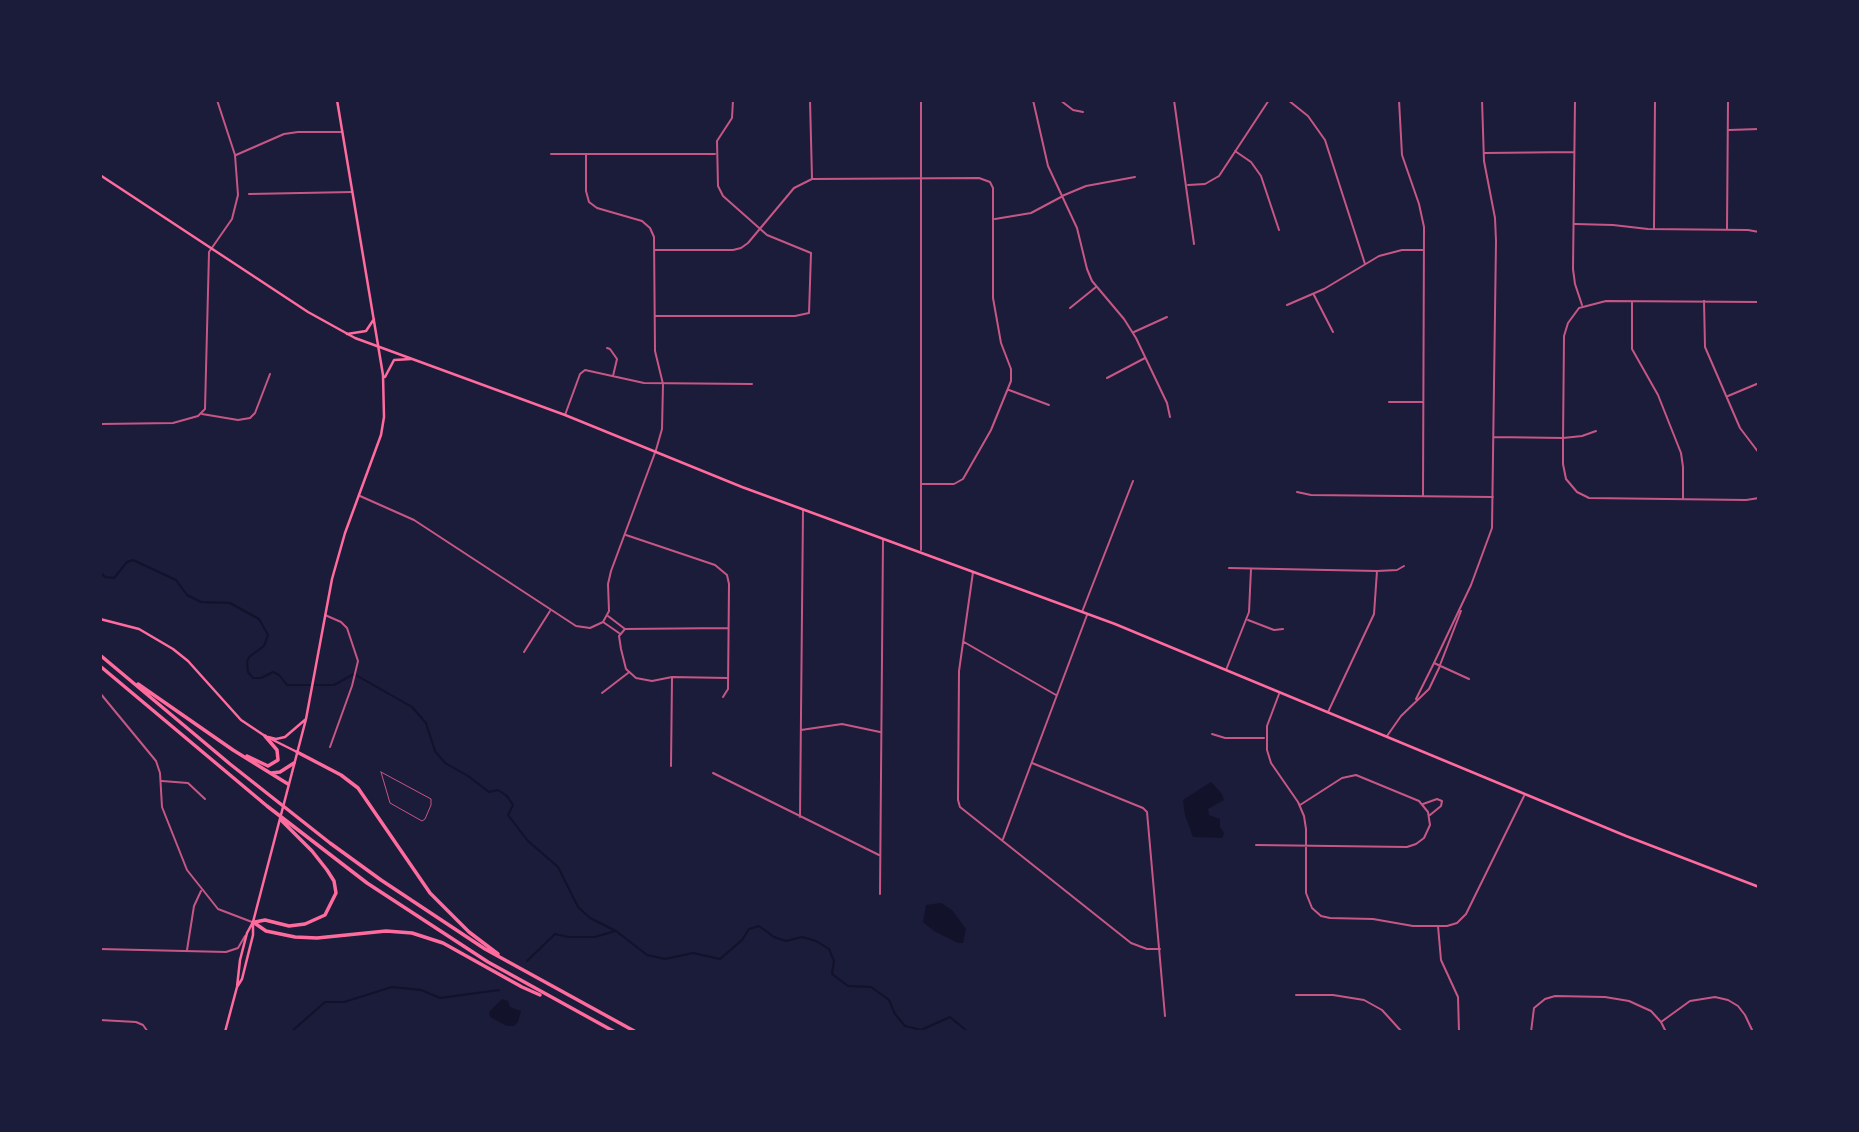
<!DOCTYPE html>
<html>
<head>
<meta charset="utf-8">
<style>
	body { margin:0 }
	#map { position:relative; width:1859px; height:1132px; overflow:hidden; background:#1b1b3a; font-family:"Fira Sans",sans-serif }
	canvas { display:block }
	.frame { position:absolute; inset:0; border:102px solid #1b1b3a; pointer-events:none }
</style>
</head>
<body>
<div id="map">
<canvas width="1859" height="1132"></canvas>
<div class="frame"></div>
</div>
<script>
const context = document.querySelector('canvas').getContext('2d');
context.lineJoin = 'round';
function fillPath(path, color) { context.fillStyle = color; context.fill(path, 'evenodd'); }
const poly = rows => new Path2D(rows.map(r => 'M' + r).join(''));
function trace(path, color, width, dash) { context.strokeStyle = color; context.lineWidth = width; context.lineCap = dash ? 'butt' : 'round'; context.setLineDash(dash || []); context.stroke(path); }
const water = poly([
	[1211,782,1222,794,1224,800,1208,809,1209,815,1220,819,1220,827,1224,833,1222,838,1193,837,1185,815,1183,800],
	[941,903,952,910,966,929,963,943,958,943,934,931,923,922,926,905],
	[502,999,508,1001,510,1007,521,1011,518,1022,514,1026,507,1026,490,1017,489,1012]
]);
const stream = poly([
	[100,572,105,577,114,578,127,562,133,560,176,580,187,595,201,602,230,603,259,619,268,635,264,646,249,657,247,662,248,672,253,678,261,678,273,672,279,675,287,685,334,685,354,674,412,707,426,723,435,751,445,763,468,776,489,792,498,790,507,796,513,805,508,815,528,841,558,867,578,907,590,918,616,931,647,955,665,959,693,953,720,959,742,940,749,929,759,926,774,937,786,941,802,937,816,941,829,949,834,961,832,974,848,986,871,987,889,1000,895,1014,905,1026,921,1030,950,1017,968,1032],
	[527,961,555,934,568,937,595,937,615,931],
	[291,1032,325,1002,344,1002,392,987,421,990,440,998,499,990]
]);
const service = poly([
	[381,772,431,799,431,805,425,819,422,821,390,803,381,772]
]);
const minor = poly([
	[810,100,812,178],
	[1033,100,1048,166,1077,228,1087,269,1092,281,1124,319,1136,338,1167,403,1170,417],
	[1060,100,1073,110,1083,112],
	[1174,100,1194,244],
	[1288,100,1308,116,1325,140,1365,264],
	[1399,100,1402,155,1419,204,1424,227,1423,496],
	[1575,100,1573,269,1575,284,1582,305],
	[1729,130,1759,129],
	[1235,151,1251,162,1261,176,1279,230],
	[1485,153,1574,152],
	[551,154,715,154],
	[586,154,586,191,589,202,597,208,642,221,650,228,654,237,655,351,663,384,662,429,656,450],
	[236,155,284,134,298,132,342,132],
	[1188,185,1205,184,1219,176,1269,100],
	[249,194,352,192],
	[1062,196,1086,186,1135,177],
	[995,219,1031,213,1061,197],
	[1575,224,1613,225,1648,229,1748,230,1759,232],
	[1654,228,1655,100],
	[1727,229,1728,100],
	[655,250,733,250,741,248,748,243,794,188,812,179,979,178,990,182,993,188,993,298,1001,343,1011,369,1011,381,991,430,963,479,954,484,922,484],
	[1314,295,1333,332],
	[1704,301,1705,347,1740,428,1759,453],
	[1632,302,1632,349,1658,395,1681,453,1683,467,1683,499],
	[1759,302,1606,301,1579,308,1568,323,1564,336,1563,442,1563,464,1566,479,1577,492,1589,498,1746,500,1759,498],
	[1287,305,1324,289,1379,256,1402,250,1423,250],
	[1070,308,1096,287],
	[655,316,795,316,809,313,811,253,767,235,723,196,718,186,717,141,732,118,733,100],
	[1134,332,1167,317],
	[607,348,610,349,617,359,613,376],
	[1107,378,1145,358],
	[1009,390,1049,405],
	[1728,396,1759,383],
	[1389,402,1422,402],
	[202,414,238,420,250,418,255,413,270,374],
	[565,415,580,374,585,370,644,383,752,384],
	[100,424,173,423,198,416,205,409,209,252,232,219,238,195,235,155,217,100],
	[1494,437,1563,438,1582,436,1596,431],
	[1297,492,1311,495,1493,497],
	[626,535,715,565,727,575,729,584,728,689,723,697],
	[1229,568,1377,571,1397,570,1404,566],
	[973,572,959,671,958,800,960,807,1131,943,1147,949,1160,949],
	[1082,612,1133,481],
	[325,615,341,622,347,628,358,661,352,686,330,747],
	[608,616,625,629,728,628],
	[1248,620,1274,630,1283,629],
	[603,622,619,633],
	[625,629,619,636,621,649,626,669,636,678,652,681,672,677,728,678],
	[964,642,1056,695],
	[524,652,550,611],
	[1440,665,1461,611],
	[1226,670,1249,612,1251,569],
	[1469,679,1434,663,1471,585,1492,528,1496,241,1495,218,1484,161,1482,100],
	[100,693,156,761,160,773,162,807,187,870,218,909,252,922],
	[602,693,628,673],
	[1279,694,1267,726,1267,750,1271,763,1298,802,1304,816,1306,829,1306,893,1312,908,1321,916,1330,918,1373,919,1413,926,1447,926,1457,923,1466,914,1524,796],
	[1328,712,1374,614,1377,571],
	[801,730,842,724,880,732],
	[1212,734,1225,738,1264,738],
	[1032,763,1143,808,1147,812,1165,1016],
	[671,766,672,678],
	[713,773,879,855],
	[162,781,188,783,205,799],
	[1423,804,1437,799,1442,801,1441,806,1430,815],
	[800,817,803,510],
	[1003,839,1087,615],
	[1256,845,1407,847,1416,844,1424,838,1430,825,1428,812,1419,801,1356,775,1342,778,1300,805],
	[880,894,883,539],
	[1438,926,1441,960,1458,997,1459,1032],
	[100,949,226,952,238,948,245,936],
	[187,950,194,906,201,891],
	[1296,995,1333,995,1364,1000,1382,1010,1402,1032],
	[100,1020,136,1022,143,1025,148,1032],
	[1661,1022,1690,1001,1715,997,1728,1000,1738,1006,1745,1015,1753,1032],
	[1531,1032,1534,1008,1545,999,1555,996,1605,997,1629,1001,1651,1011,1661,1022,1666,1032]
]);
const tertiary = poly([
	[360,496,414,520,576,626,590,628,603,622,609,611,608,584,611,571,656,450],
	[921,550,921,100],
	[1416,699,1434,663],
	[1387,736,1401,716,1429,689,1440,666]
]);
const secondary = poly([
	[100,175,308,312,355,338,565,415,742,487,1115,624,1626,836,1759,887],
	[100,619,139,629,173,649,188,661,241,720,265,736,297,752],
	[237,987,242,979,253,935,253,923],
	[225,1032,237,987,240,960,247,933,253,922]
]);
const primary = poly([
	[347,334,366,331,374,319],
	[385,377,394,360,411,359],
	[268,737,276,739,285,737,306,719],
	[253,922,306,719,332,579,345,533,381,435,384,417,383,375,337,100]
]);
const motorway = poly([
	[100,655,230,764,330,843,381,880,485,949,636,1032],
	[100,666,267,806,367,883,488,962,615,1032],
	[138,684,233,750,288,784],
	[297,752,341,775,358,788,430,893,469,932,498,954],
	[247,756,268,766,278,760,277,750,265,736],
	[271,773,280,772,294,763],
	[253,922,266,931,295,937,317,938,386,931,412,933,443,943,522,987,540,995],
	[255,922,265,920,289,926,305,924,325,915,336,893,334,881,327,870,312,851,281,820]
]);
fillPath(water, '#12122b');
trace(stream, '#12122b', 2);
trace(service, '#c65784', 1);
trace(minor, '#c65784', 2);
trace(tertiary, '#c65784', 2);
trace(secondary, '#ff6b9d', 2.5);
trace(primary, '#ff6b9d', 2.5);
trace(motorway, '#ff6b9d', 3.5);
</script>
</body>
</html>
